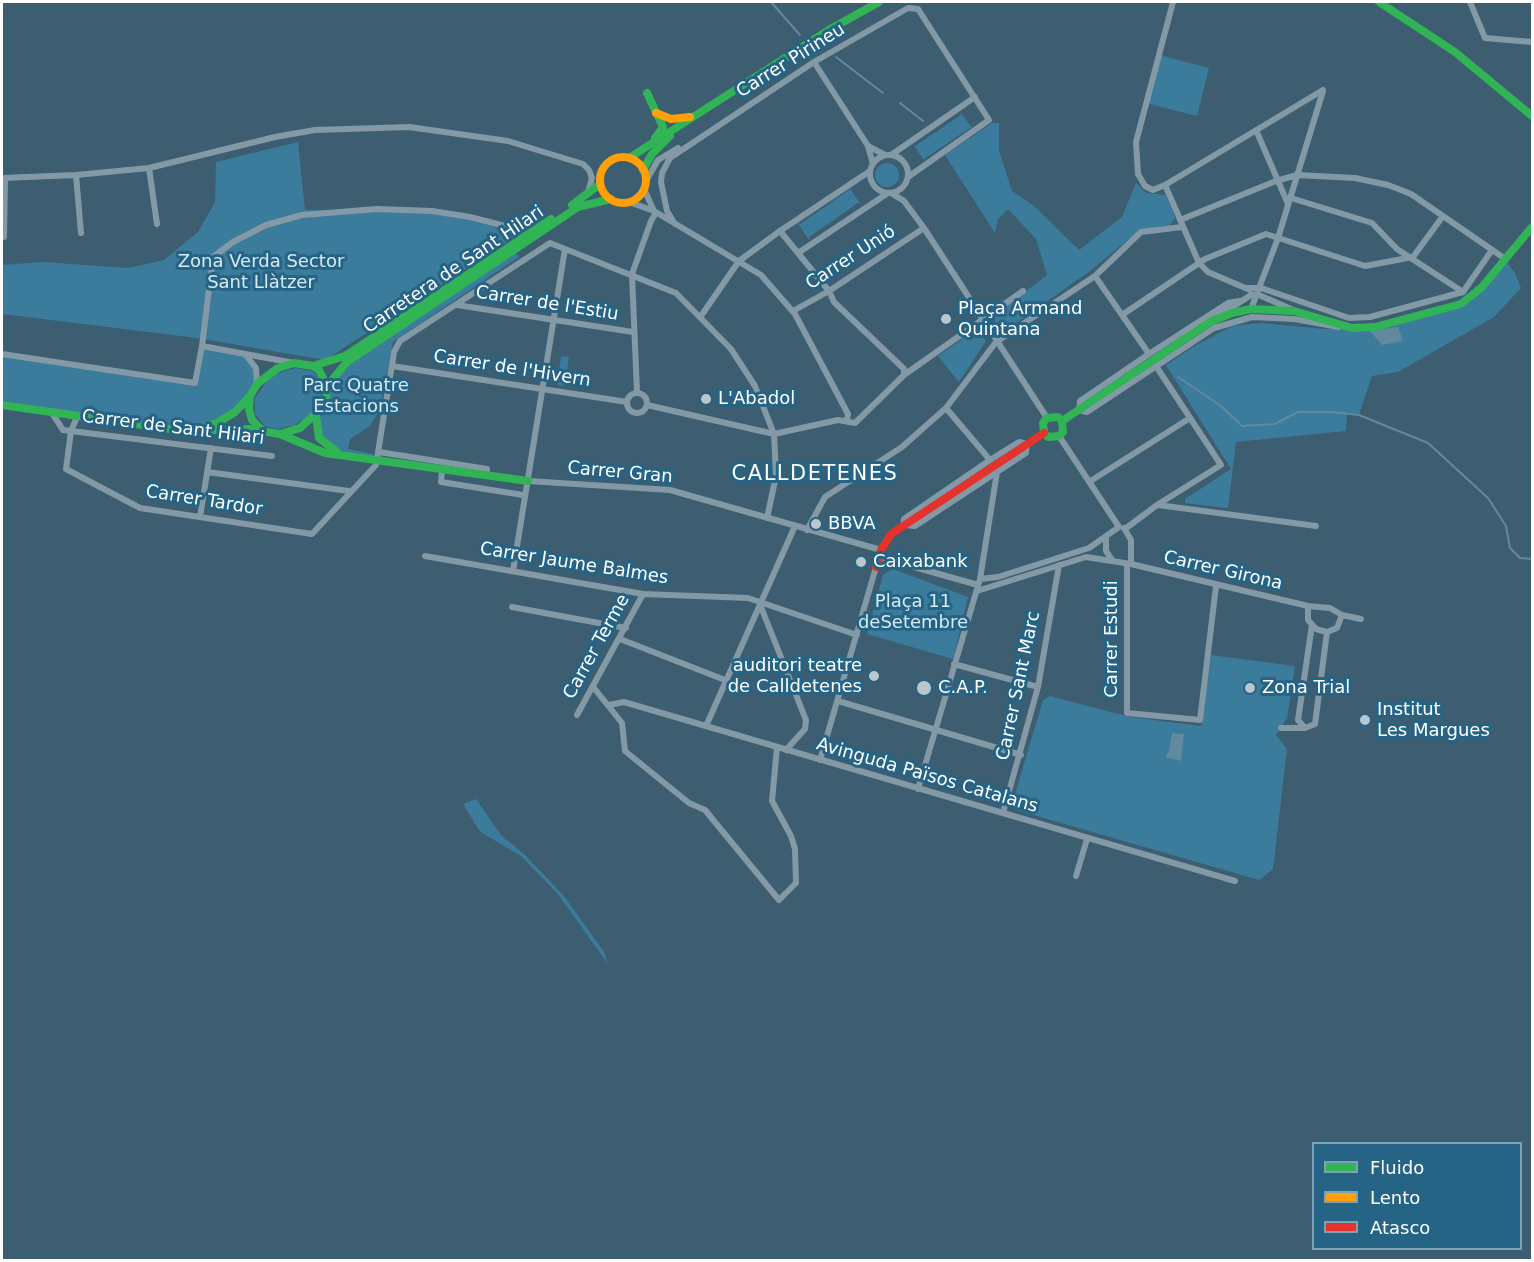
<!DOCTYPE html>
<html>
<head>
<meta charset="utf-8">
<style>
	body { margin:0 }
	#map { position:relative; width:1534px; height:1262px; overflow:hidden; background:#3c5e70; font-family:"DejaVu Sans",sans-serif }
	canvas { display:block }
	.frame { position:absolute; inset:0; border:3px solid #fff; pointer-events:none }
	.legend { position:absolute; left:1312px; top:1142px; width:210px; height:108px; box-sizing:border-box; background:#266486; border:2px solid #7da2b6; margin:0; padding:8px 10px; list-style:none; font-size:18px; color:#fff }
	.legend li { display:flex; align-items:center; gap:12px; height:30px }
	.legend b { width:30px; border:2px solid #7da2b6 }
</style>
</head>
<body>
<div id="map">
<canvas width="1534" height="1262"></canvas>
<div class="frame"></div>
<ul class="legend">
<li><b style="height:8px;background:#30b455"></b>Fluido</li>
<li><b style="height:8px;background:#ff9f0a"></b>Lento</li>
<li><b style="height:8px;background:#e5322d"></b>Atasco</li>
</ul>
</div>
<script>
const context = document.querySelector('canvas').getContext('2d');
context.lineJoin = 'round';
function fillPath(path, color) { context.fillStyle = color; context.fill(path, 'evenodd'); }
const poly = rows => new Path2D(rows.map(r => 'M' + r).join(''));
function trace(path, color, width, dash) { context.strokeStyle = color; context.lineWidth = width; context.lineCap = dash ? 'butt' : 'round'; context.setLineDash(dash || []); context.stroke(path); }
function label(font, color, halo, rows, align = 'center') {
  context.font = font + ' "DejaVu Sans",sans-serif'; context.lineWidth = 6; context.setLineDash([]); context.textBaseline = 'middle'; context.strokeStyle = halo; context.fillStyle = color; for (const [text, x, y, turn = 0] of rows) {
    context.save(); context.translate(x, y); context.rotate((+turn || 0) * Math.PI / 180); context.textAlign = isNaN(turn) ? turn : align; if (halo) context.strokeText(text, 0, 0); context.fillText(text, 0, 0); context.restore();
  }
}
const green = poly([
	[1159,55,1209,68,1197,116,1146,103],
	[960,112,973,129,970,128,924,159,925,162,913,144,915,146,961,115],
	[992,123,999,123,999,151,1012,191,1034,206,1079,250,1122,217,1136,183,1146,193,1166,195,1175,218,1170,225,1140,230,1090,271,1009,328,1001,330,995,324,995,315,1047,275,1036,239,1008,209,998,219,995,233,945,155],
	[298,142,305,210,432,211,509,230,515,237,325,360,197,338,2,314,2,265,43,262,128,268,164,260,198,232,215,202,216,162],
	'875 175a12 12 0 1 1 24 0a12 12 0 1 1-24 0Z',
	[849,187,861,205,858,203,809,237,809,240,797,222,800,224,849,190],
	[515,252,519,257,393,342,380,409,370,426,350,439,348,449,373,454,373,457,342,451,326,442,319,432,320,417,335,380,343,368],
	[1504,258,1515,273,1521,288,1494,317,1398,372,1372,376,1359,415,1347,414,1346,431,1236,442,1228,508,1185,503,1185,499,1231,469,1166,365,1196,345,1233,326,1261,323,1324,329,1375,327,1461,304],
	[975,330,986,341,959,382,938,356],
	[200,349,244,354,256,368,257,384,250,396,217,423,183,427,157,425,2,401,2,354,195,383],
	[561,356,569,357,565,386,557,385],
	[295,368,312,371,320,379,323,387,320,401,312,413,295,425,278,429,265,426,255,414,255,398,267,381,279,373],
	[893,569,968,597,953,659,867,634,883,575],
	[1211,655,1295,666,1287,718,1276,735,1287,749,1273,869,1259,880,1016,810,1012,804,1043,700,1050,696,1130,717,1201,726],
	[476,799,501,835,524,854,564,896,604,952,608,964,557,893,521,856,482,833,477,827,463,804]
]);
const water = poly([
	[1398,327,1403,341,1382,345,1370,331],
	[1172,733,1184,734,1181,761,1165,757,1169,751]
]);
const stream = poly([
	[771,2,800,35],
	[836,57,883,93],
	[900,103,923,121],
	[1178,377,1221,406,1242,426,1275,424,1298,412,1331,412,1359,415,1428,443,1488,498,1506,526,1510,548,1520,558,1532,559]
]);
const street = poly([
	[1173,2,1136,142,1138,174,1145,186,1153,190,1165,185,1323,90],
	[1470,2,1485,38,1532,42],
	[814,62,868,146,873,164],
	[1256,130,1288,204],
	[868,146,885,155],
	[891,155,975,97],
	'870 174a19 19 0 1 1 38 0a19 19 0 1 1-38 0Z',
	[149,168,157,224],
	[76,175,81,233],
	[2,178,76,175,149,168,275,137,315,130,409,127,508,141,583,164,589,170,592,178,588,192],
	[646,181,658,160,678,148],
	[1165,185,1199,263,1208,272,1250,290],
	[644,189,654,211],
	[891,193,904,201,924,228,1047,418],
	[1291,198,1372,223,1397,249,1463,292],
	[629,202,654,211,761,275,795,314,848,414,847,420],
	[1180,220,1276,181,1297,175,1355,178,1388,185,1411,194,1504,258],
	[675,224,667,211,661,182,662,173,670,158,814,62,908,8,918,9,989,120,908,177],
	[780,231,829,291,834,302,904,369,904,375],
	[4,237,5,178],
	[798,253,888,193],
	[1413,257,1443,216],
	[1095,276,1149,354],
	[1247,288,1261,288,1349,318,1370,317,1463,292,1492,250],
	[1239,301,1228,303,1149,354,1080,401,1079,410,1087,412,1214,328,1252,317,1294,319,1339,327],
	[457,305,633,332],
	[1251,309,1278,238,1323,91],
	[793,311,829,291,924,228],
	[1122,315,1205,259,1266,234,1365,266,1413,257],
	[701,316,739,261,780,231,870,171],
	[1217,317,1251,295,1259,295,1291,309],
	[2,354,195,383,202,346],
	[245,354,256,368,257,384],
	[294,363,202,346,213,257,233,242,266,225,302,215,377,209,432,211,470,217,517,229,524,237],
	[392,366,627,402],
	[637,392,632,274,651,221,656,213],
	'627 403a10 10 0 1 1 20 0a10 10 0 1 1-20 0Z',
	[647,405,774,434,838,420,855,423,904,375,1023,291],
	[946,408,990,460],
	[52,413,63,430,272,456],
	[77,417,71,431,66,469,140,508,312,534,376,465,394,352,400,341,550,243,676,293,731,349,755,386,774,434,776,476,767,518],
	[1059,436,1119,527],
	[379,452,487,469,486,476],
	[442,471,441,482,523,495],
	[207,472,349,491],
	[528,481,670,490,881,550],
	[1089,482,1190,418],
	[1158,505,1316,526],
	[200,517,211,448],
	[903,526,904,519,990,460,1019,442,1027,444,1026,453,997,472,915,526,905,525],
	[1124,528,1131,540,1131,564],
	[1125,529,1157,505,1221,465,1156,366],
	[807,530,825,497,902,447,946,408,996,342,1095,276,1141,232,1182,227],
	[1106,536,1106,551,1113,561],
	[425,556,643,594,748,598,857,635],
	[879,557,978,585],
	[1127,565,1127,713,1200,720,1216,586],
	[513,571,565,249],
	[980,579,998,577,1089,548,1119,527],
	[977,591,1086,557,1131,564,1308,606,1330,608,1342,615,1361,619],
	[759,602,806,720,805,729,786,750],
	[1308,606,1308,620,1316,629,1327,632,1337,628,1342,615],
	[512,607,626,628],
	[1312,625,1298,720,1305,728,1315,724,1327,632],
	[620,639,725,680],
	[954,664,1038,687],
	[594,688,622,723,625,751,689,803,705,810,779,900,796,883,795,849,791,836,772,801,777,747],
	[838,701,1021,755],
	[609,705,624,702,1235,881],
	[577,715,643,594],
	[706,726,795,526],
	[1281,728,1305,728],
	[820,760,876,567],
	[918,789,980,579,997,472],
	[1003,813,1038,687,1059,565],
	[1076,876,1087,839]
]);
const fast = poly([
	[1379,2,1455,52,1532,116],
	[647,93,663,127,655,138],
	[629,158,827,31,879,2],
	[643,170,652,154,670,136],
	[572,205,600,184],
	[313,366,345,356,551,219],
	[327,386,347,362,578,207,611,199],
	[2,405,184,431,248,429,280,434,300,428,320,410,326,399,327,386,319,370,313,366,294,363,278,368,257,384,250,396,249,409,252,420,262,430],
	[316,416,319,438,337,452],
	[1062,421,1210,322,1232,313,1251,309,1294,311,1352,328,1375,327,1461,304,1482,287,1532,227],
	[202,427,217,423,235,412,250,396],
	[1044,433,1048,437,1059,436,1063,432,1062,421],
	[1044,433,1043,423,1047,418,1058,417,1062,421],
	[280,434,325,453,528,481]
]);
const slow = poly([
	[656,113,671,119,690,117],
	'600 180a23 23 0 1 1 46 0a23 23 0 1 1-46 0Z'
]);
const jam = poly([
	[876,567,881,550,891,534,1044,433]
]);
const markers = [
	[946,319,6,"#bbc7cd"],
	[706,399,6,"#bbc7cd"],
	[816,524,6,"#bbc7cd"],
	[861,562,6,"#bbc7cd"],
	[874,676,6,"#bbc7cd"],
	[924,688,8,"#bbc7cd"],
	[1250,688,6,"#bbc7cd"],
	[1365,720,6,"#bbc7cd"]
];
const streetNames = [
	["Carrer Pirineu",791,61,-32],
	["Carrer Unió",851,258,-33],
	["Carretera de Sant Hilari",454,270,-34],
	["Carrer de l'Estiu",547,304,9],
	["Carrer de l'Hivern",512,369,9],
	["Carrer de Sant Hilari",173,428,7],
	["Carrer Gran",620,473,5],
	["Carrer Tardor",204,501,9],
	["Carrer Jaume Balmes",574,564,9],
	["Carrer Girona",1223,571,13],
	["Carrer Estudi",1112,639,-90],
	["Carrer Terme",597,647,-61],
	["Carrer Sant Marc",1019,686,-78],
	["Avinguda Països Catalans",927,776,16]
];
const parkNames = [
	["Zona Verda Sector",261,262],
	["Sant Llàtzer",261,283],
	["Parc Quatre",356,386],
	["Estacions",356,407],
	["Plaça 11",913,602],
	["deSetembre",913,623]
];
const poiNames = [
	["Plaça Armand",958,309],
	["Quintana",958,330],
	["L'Abadol",718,399],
	["BBVA",828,524],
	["Caixabank",873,562],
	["auditori teatre",862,666,"right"],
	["de Calldetenes",862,687,"right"],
	["C.A.P.",938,688],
	["Zona Trial",1262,688],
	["Institut",1377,710],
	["Les Margues",1377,731]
];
const quarterNames = [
	["CALLDETENES",815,475]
];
fillPath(green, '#3b7b9c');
fillPath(water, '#618a9f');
trace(stream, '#618a9f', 2);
trace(street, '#839aa6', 6);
trace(fast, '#30b455', 8);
trace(slow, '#ff9f0a', 8);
trace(jam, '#e5322d', 8);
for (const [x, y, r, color] of markers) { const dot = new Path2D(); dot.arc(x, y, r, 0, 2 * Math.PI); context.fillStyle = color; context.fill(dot); trace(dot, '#266486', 2); }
label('18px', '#fff', '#266486', streetNames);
label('18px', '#d5ebf6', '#266486', parkNames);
label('18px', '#fff', '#266486', poiNames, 'left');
context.letterSpacing = '1.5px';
label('21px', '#fff', '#266486', quarterNames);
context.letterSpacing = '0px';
</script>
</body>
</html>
